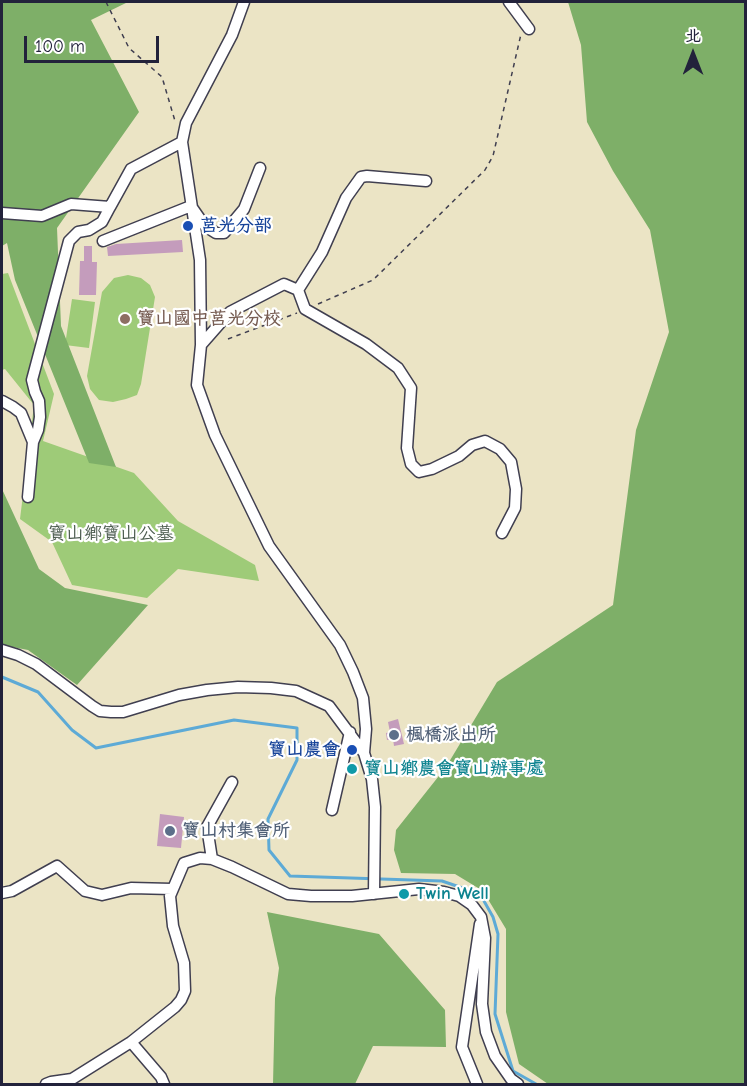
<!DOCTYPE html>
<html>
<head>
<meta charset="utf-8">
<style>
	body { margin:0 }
	#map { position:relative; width:747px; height:1086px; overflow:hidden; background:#ebe4c5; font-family:"Comic Neue","LXGW WenKai TC",sans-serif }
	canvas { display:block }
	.frame { position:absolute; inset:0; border:3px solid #22223b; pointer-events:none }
	.north { position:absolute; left:663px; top:24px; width:60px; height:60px; -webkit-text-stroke:4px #fff; paint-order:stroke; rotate:0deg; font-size:16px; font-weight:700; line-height:24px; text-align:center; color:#22223b }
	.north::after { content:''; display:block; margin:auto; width:21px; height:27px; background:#22223b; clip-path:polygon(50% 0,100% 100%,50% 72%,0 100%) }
	.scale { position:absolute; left:24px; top:36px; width:135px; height:27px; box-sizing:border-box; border:3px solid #22223b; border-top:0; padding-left:8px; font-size:18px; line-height:21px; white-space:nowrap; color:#22223b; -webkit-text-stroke:4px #fff; paint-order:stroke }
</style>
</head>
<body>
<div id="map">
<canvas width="747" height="1086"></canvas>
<div class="frame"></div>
<div class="north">北</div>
<div class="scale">100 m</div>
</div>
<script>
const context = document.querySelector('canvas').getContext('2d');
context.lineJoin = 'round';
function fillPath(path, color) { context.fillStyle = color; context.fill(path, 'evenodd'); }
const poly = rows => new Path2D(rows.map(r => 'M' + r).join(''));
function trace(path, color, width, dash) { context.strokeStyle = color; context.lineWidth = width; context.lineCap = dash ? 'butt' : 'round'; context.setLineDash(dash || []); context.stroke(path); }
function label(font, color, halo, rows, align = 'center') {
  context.font = font + ' "Comic Neue","LXGW WenKai TC",sans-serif'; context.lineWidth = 4.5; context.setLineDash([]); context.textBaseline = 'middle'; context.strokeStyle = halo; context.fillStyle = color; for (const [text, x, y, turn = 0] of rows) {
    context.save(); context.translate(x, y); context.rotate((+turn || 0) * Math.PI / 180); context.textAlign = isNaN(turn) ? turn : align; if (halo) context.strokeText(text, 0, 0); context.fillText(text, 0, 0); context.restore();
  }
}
const green = poly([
	[8,273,54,394,43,441,134,473,178,521,255,565,259,581,178,569,147,598,72,585,52,542,20,519,34,405,5,369,2,370,2,274],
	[128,275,141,278,150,285,155,297,141,384,137,395,126,399,113,402,99,400,90,389,87,376,102,292,114,278],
	[72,299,95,302,89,348,65,345]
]);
const forest = poly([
	[2,2,128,2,91,20,139,112,57,228,61,326,116,467,89,463,15,280,7,243,2,246],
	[568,2,745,2,745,1084,548,1084,519,1064,506,1012,506,929,483,891,455,874,401,873,394,850,396,830,446,767,497,682,613,605,636,430,669,332,650,230,613,171,587,122,581,45],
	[2,489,39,569,65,588,148,605,77,685,28,650,2,645],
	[267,912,379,934,445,1010,446,1047,373,1046,355,1084,273,1084,275,998,279,968]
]);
const stream = poly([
	[2,677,38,692,72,730,96,748,234,720,297,728,297,760,268,819,269,850,290,876,442,881,480,894,493,917,498,934,495,1014,513,1071,536,1084]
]);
const building = poly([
	[182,240,183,252,108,256,107,247,116,244],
	[84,246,92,246,92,262,97,262,96,295,79,295,80,261,84,261],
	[398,719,404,744,394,746,393,739,387,740,386,733,390,732,388,722],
	[160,814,184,817,181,848,157,846]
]);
const path = poly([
	[106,2,129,48,162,77,175,121],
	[318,304,373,280,485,170,493,156,521,34],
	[228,339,297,313]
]);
const minor = poly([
	[244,2,232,35,186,123,182,142,200,260,201,345,197,385,215,435,269,546,340,645,353,672,363,698,366,729,364,753,372,779,375,807,374,894],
	[509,2,529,29],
	[2,213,42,216,71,204,110,207,131,169,182,142],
	[103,241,191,206,205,226,216,233,224,233,244,209,260,168],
	[298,290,322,252,346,198,361,177,367,176,426,181],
	[201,345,230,312,284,284,298,290,305,309,366,344,398,368,411,388,407,448,411,464,419,472,432,469,459,456,472,445,485,441,500,449,511,462,516,489,515,508,502,533],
	[2,401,13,407,21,413,33,442],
	[28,497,33,442,38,430,40,417,39,401,35,392,32,380,69,241,78,232,89,230,102,222,110,207],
	[2,650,18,655,36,664,92,706,100,711,111,712,123,712,179,695,207,690,238,687,271,688,296,691,329,706,364,753],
	[332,810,350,732],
	[212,859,207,827,232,782],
	[2,893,12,891,57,866,85,891,102,895,131,888,172,889],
	[131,1042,161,1077,164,1084],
	[46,1084,51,1082,72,1079,131,1042,175,1007,181,1000,185,991,184,963,173,926,170,896,184,863,200,858,212,859,232,867,288,894,311,896,352,896,419,889,444,892,459,896,472,905,481,917,485,938,482,1004,486,1032,495,1056,511,1079,518,1084],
	[477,1084,462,1047,480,924]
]);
const markers = [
	[188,226,6,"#1a4fb4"],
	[125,319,6,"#8d6e63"],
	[394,735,6,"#5c6f8a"],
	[352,750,6,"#1a4fb4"],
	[352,769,6,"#0f9aa8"],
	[170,831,6,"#5c6f8a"],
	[404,894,6,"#0f9aa8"]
];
const transitNames = [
	["莒光分部",200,226],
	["寶山農會",340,750,"right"]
];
const educationNames = [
	["寶山國中莒光分校",137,319]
];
const parkNames = [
	["寶山鄉寶山公墓",111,534]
];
const serviceNames = [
	["楓橋派出所",406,735],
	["寶山村集會所",182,831]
];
const cultureNames = [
	["寶山鄉農會寶山辦事處",364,769],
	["Twin Well",416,894]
];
fillPath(green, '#9ecb78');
fillPath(forest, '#7eaf68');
trace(stream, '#5daad6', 3);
fillPath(building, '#c49cbc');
trace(minor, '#403f50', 13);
trace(path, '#403f50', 1.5, [4.5, 4.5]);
trace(minor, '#fff', 10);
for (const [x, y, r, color] of markers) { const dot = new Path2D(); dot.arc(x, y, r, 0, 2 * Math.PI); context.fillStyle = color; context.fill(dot); trace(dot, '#fff', 2); }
label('bold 18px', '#164399', '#fff', transitNames, 'left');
label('bold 18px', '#785e54', '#fff', educationNames, 'left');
label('18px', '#4d5d50', '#fff', parkNames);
label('bold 18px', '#4e5e75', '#fff', serviceNames, 'left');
label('bold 18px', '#0d838f', '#fff', cultureNames, 'left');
</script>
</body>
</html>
